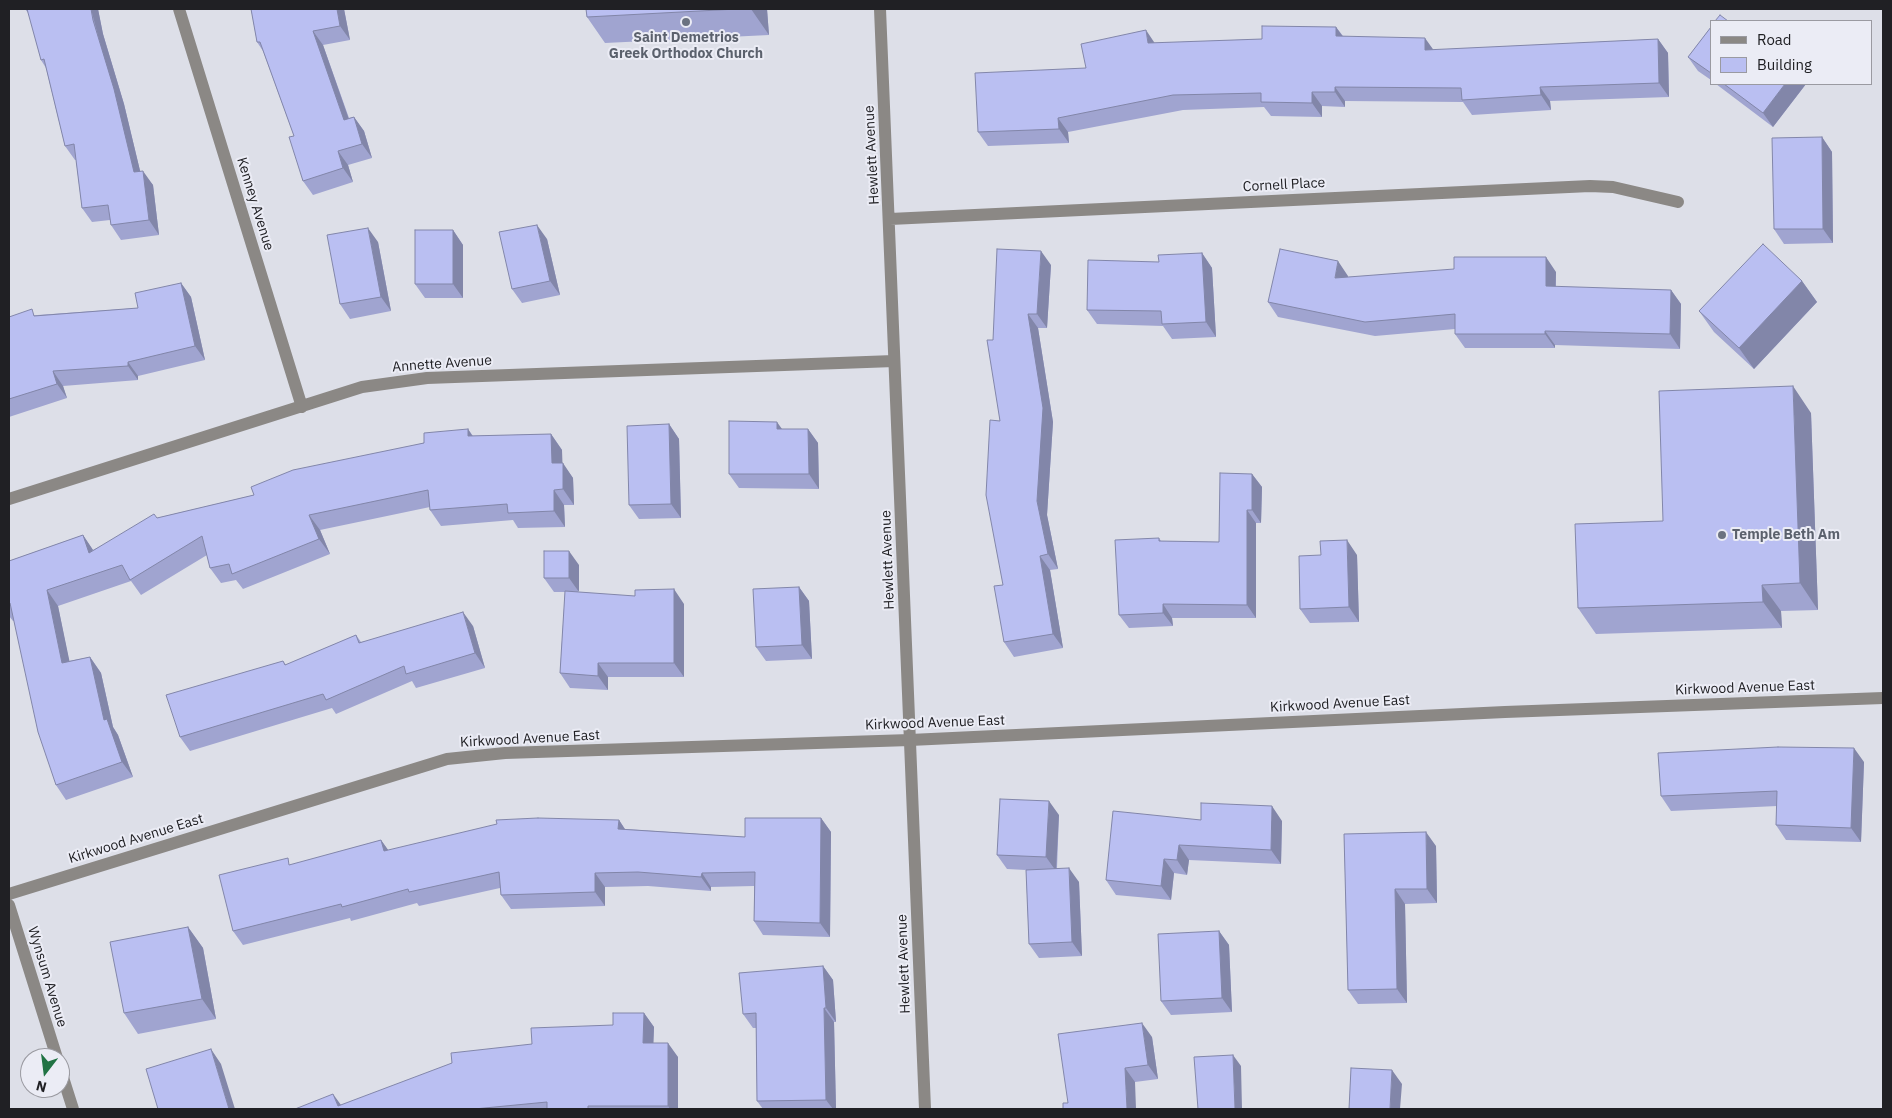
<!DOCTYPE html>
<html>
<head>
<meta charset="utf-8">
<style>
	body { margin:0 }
	#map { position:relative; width:1892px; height:1118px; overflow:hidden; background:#dddfe8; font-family:"IBM Plex Sans",sans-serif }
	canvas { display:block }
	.frame { position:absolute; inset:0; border:10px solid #202024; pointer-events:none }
	.legend { position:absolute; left:1710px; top:20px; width:162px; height:65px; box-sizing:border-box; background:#ebecf5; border:1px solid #9a9aa1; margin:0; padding:6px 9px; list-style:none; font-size:15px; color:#202024 }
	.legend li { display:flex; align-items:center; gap:10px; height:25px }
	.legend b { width:25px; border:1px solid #9a9aa1 }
	.north { position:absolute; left:20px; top:1048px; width:50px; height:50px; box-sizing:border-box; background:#ebecf5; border:1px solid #9a9aa1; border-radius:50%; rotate:195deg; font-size:14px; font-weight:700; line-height:20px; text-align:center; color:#202024 }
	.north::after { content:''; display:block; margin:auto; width:18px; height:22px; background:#217344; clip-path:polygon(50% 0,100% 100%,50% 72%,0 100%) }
</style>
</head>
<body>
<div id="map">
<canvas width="1892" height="1118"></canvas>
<div class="frame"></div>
<ul class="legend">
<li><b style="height:6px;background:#8b8885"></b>Road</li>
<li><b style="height:14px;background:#babff2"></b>Building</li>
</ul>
<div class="north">N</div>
</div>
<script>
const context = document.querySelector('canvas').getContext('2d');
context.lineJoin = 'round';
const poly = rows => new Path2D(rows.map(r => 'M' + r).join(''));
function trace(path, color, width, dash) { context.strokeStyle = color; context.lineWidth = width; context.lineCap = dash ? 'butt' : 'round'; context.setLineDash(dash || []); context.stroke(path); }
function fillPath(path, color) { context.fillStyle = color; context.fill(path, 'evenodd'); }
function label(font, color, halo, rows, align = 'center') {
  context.font = font + ' "IBM Plex Sans",sans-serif'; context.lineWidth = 4; context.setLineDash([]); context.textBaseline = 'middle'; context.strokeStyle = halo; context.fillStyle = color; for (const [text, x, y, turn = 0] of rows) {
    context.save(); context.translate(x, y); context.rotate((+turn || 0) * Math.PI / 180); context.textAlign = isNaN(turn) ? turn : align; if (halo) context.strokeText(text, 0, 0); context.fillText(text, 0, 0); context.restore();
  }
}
const minor = poly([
	[179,9,302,407],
	[880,9,925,1109],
	[890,219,1590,186,1613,187,1678,202],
	[9,499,362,387,427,378,894,361],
	[9,894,447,759,505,753,910,740,1505,712,1883,698],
	[9,905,57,1058],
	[60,1068,73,1109]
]);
const wall = poly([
	[25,9,98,9,103,34,124,104,140,171,153,185,159,235,121,240,111,225,110,220,92,222,82,208,76,160,75,160,65,146,46,68,41,60,29,14],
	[251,9,344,9,350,40,323,45,349,118,354,117,364,131,372,158,348,165,353,182,313,195,303,181,294,136,263,51,257,42],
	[586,9,767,9,769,35,605,43,587,17],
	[1336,27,1343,36,1433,50,1658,39,1668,53,1669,97,1550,101,1551,110,1472,115,1463,102,1345,101,1345,107,1322,106,1322,117,1271,116,1264,107,1183,110,1068,132,1069,143,988,146,978,132,1155,43,1262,39],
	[1711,27,1711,80,1698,71,1688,57],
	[1716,84,1806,84,1773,127],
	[1822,137,1832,152,1833,243,1784,244,1774,229],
	[453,230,463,245,463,298,425,298,415,284],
	[547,239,560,295,522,303,512,289],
	[378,242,391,311,350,319,340,304],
	[1202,253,1212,268,1216,337,1172,339,1163,326,1097,324,1087,310,1159,262],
	[1051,265,1047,328,1038,328,1053,422,1047,515,1058,569,1050,570,1063,648,1014,657,1004,642,1000,421,993,340],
	[1556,272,1556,287,1671,290,1681,304,1680,349,1555,345,1555,348,1465,348,1455,334,1455,329,1375,336,1278,317,1268,302,1348,276,1348,277],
	[1802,281,1817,302,1754,369,1714,332,1699,311],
	[181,283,191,297,205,360,138,376,138,380,63,386,67,398,9,417,9,317,138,308],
	[1811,413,1818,610,1781,611,1782,628,1596,634,1578,608,1663,521],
	[669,424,679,439,681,518,639,519,629,505],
	[468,429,473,436,551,434,562,450,562,463,573,478,574,505,564,505,565,527,518,528,513,520,441,526,430,510,430,507,320,530,330,554,243,589,236,580,221,583,210,568,207,555,141,595,131,581,58,606,69,661,90,657,101,673,113,727,118,735,133,777,66,800,56,785,14,621,13,621,9,616,9,561,83,535,93,550,157,518,254,495],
	[782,429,808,429,818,443,819,489,739,488,729,474],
	[1252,474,1262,487,1261,523,1256,523,1256,618,1172,618,1173,626,1129,628,1119,615,1159,538,1161,541,1219,542],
	[1357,555,1359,622,1310,623,1300,609],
	[579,565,578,592,684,604,684,677,608,677,608,690,570,688,560,673,565,592,554,592,544,578],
	[799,587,809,601,812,659,766,661,756,647],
	[473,626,485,668,416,688,412,681,336,714,332,708,190,751,180,737,283,661,286,665,356,635,361,642],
	[1864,762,1861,842,1786,840,1776,825,1777,806,1671,811,1661,796],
	[1059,815,1057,868,1079,882,1082,956,1039,958,1029,944,1026,870,1007,869,997,855],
	[821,818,831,832,830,937,763,935,754,921,754,886,711,887,711,891,648,886,605,887,605,906,511,909,501,895,500,888,419,906,417,903,351,921,350,918,243,945,233,931,292,865,381,840,388,850,619,820,625,829,745,837],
	[1201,820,1282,821,1281,864,1189,860,1187,875,1174,873,1171,900,1116,895,1106,880],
	[1344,834,1436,846,1437,903,1405,904,1407,1003,1358,1004,1348,990],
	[188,927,203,948,216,1019,138,1034,124,1013],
	[1219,931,1229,945,1232,1012,1171,1015,1161,1001],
	[823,966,833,980,836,1022,834,1022,836,1109,763,1109,757,1101,756,1028,753,1028,743,1014],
	[644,1013,654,1027,653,1043,678,1057,678,1109,295,1109,341,1105,532,1044,613,1025],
	[1152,1037,1158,1079,1135,1082,1068,1103]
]);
const shadedWall = poly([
	[91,9,98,9,103,34,124,104,144,187,134,172],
	[337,9,344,9,350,40,340,26],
	[751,9,767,9,769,35],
	[1336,27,1346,41,1336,36],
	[1146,30,1156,45,1148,43],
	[313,31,323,45,354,134,344,120],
	[1425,38,1435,52,1425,50],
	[1658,39,1668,53,1669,97,1659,83],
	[1785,84,1806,84,1773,127,1763,113],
	[1335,87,1345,101,1345,107,1335,92],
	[1540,87,1550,101,1551,110,1541,95],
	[1312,92,1322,106,1322,117,1312,103],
	[354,117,364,131,372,158,362,144],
	[1058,118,1068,132,1069,143,1059,129],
	[1822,137,1832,152,1833,243,1823,229],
	[338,151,348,165,353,182,343,168],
	[143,171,153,185,159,235,149,220],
	[537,225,547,239,560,295,550,281],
	[368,228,378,242,391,311,381,297],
	[453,230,463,245,463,298,453,284],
	[1041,251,1051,265,1047,328,1037,314],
	[1202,253,1212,268,1216,337,1206,322],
	[1546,257,1556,272,1555,301,1546,286],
	[1338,261,1348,276,1345,293,1335,278],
	[1802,281,1817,302,1754,369,1739,348],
	[181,283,191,297,205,360,195,346],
	[1671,290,1681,304,1680,349,1670,334],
	[1028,314,1038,328,1053,422,1047,515,1058,569,1048,554,1037,501],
	[1545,331,1555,345,1555,348,1545,334],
	[128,362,138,376,138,380,128,366],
	[53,371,63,386,67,398,57,384],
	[1793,386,1811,413,1818,610,1800,583],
	[777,422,787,436,777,429],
	[669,424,679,439,681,518,671,504],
	[468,429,478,445,468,436],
	[808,429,818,443,819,489,809,474],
	[551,434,562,450,563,478,552,463],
	[563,463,573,478,574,505,563,489],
	[1252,474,1262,487,1261,523,1252,510],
	[554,490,564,505,565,527,554,511],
	[1247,510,1256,523,1256,618,1247,605],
	[309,515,320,530,330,554,319,539],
	[83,535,93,550,89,553],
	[1347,540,1357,555,1359,622,1349,607],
	[569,551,579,565,579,592,569,578],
	[1040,556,1050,570,1063,648,1053,634],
	[1762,585,1781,611,1782,628,1763,602],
	[799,587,809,601,812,659,802,645],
	[674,589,684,604,684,677,674,663],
	[47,590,58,606,73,678,62,663],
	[1163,604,1172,618,1173,626,1163,613],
	[463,612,473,626,485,668,475,653],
	[90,657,101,673,113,727,118,735,133,777,122,762,104,720],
	[598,663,608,677,608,690,598,676],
	[1854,748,1864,762,1861,842,1851,828],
	[1049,801,1059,815,1056,871,1046,857],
	[1272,806,1282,821,1281,864,1271,850],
	[821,818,831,832,830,937,820,923],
	[619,820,628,834,618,829],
	[1426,832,1436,846,1437,903,1427,889],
	[381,840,391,854,384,851],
	[1179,845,1189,860,1187,875,1177,860],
	[1164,859,1174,873,1171,900,1161,886],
	[1069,868,1079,882,1082,956,1072,942],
	[595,873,605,887,605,906,595,892],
	[702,873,711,887,711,891,701,877],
	[1395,889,1405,904,1407,1003,1397,989],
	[188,927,203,948,216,1019,202,999],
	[1219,931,1229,945,1232,1012,1222,998],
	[823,966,833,980,836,1022,826,1008],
	[824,1008,834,1022,836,1109,833,1109,826,1100],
	[644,1013,654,1027,653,1057,643,1043],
	[1142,1023,1152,1037,1158,1079,1148,1065],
	[668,1043,678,1057,678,1109,670,1109,668,1106],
	[211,1049,221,1064,235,1109,229,1109],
	[1233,1055,1241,1066,1242,1109,1235,1109],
	[1125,1068,1135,1082,1136,1109,1127,1109],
	[1392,1070,1402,1084,1400,1109,1390,1109],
	[333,1094,344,1109,338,1106]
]);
const building = poly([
	[27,9,91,9,93,20,114,89,134,172,143,171,149,220,111,225,108,205,82,208,74,144,65,146,44,59,41,60,27,9],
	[251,9,337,9,340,26,313,31,344,120,354,117,362,144,338,151,343,168,303,181,289,137,294,136,260,42,257,42,251,9],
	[586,9,737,9,587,17,586,9],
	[1720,15,1728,21,1715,21,1720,15],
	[1262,26,1336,27,1336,36,1425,38,1425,50,1658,39,1659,83,1540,87,1541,95,1462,100,1461,88,1335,87,1335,92,1312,92,1312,103,1261,102,1261,93,1173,95,1058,118,1059,129,978,132,975,73,1086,68,1081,44,1146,30,1148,43,1262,39,1262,26],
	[1711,27,1711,73,1688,57,1711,27],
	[1724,84,1785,84,1763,113,1724,84],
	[1822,137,1823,229,1774,229,1772,138,1822,137],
	[537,225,550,281,512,289,499,232,537,225],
	[368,228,381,297,340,304,327,235,368,228],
	[415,230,453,230,453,284,415,284,415,230],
	[1763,244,1802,281,1739,348,1699,311,1763,244],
	[997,249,1041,251,1037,314,1028,314,1043,408,1037,501,1048,554,1040,556,1053,634,1004,642,994,586,1003,585,986,495,990,420,1000,421,987,340,993,340,997,249],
	[1280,249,1338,261,1335,278,1454,269,1454,257,1546,257,1546,286,1671,290,1670,334,1545,331,1545,334,1455,334,1455,314,1365,322,1268,302,1280,249],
	[1202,253,1206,322,1162,324,1161,311,1087,310,1088,260,1159,262,1158,255,1202,253],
	[181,283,195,346,128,362,128,366,53,371,57,384,9,399,9,317,32,309,34,316,138,308,135,293,181,283],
	[1793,386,1800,583,1762,585,1763,602,1578,608,1575,524,1663,521,1659,391,1793,386],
	[729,421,777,422,777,429,808,429,809,474,729,474,729,421],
	[669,424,671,504,629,505,627,426,669,424],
	[468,429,468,436,551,434,552,463,563,463,563,489,554,490,554,511,508,513,507,504,430,510,428,490,309,515,319,539,232,574,229,564,210,568,202,536,130,580,122,565,47,590,62,663,90,657,104,720,107,719,122,762,56,785,38,732,10,603,9,604,9,561,83,535,89,553,154,514,157,518,254,495,251,487,293,470,424,443,424,433,468,429],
	[1220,473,1252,474,1252,510,1247,510,1247,605,1163,604,1163,613,1119,615,1115,540,1159,538,1159,541,1219,542,1220,473],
	[1347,540,1349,607,1300,609,1299,556,1321,555,1320,541,1347,540],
	[544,551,569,551,569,578,544,578,544,551],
	[799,587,802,645,756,647,753,589,799,587],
	[674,589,674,663,598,663,598,676,560,673,565,591,635,596,635,590,674,589],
	[463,612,475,653,406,674,404,666,326,700,323,694,180,737,166,695,283,661,285,665,356,635,359,643,463,612],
	[1778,747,1854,748,1851,828,1776,825,1777,791,1661,796,1658,753,1778,747],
	[1000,799,1049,801,1046,857,997,855,1000,799],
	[1201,803,1272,806,1271,850,1179,845,1177,860,1164,859,1161,886,1106,880,1113,811,1201,820,1201,803],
	[538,818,619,820,618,829,745,837,745,818,821,818,820,923,754,921,755,872,702,873,701,877,638,872,595,873,595,892,501,895,499,872,409,892,408,889,342,907,341,904,233,931,219,875,288,858,289,865,381,840,384,851,497,824,496,820,538,818],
	[1426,832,1427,889,1395,889,1397,989,1348,990,1344,834,1426,832],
	[1069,868,1072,942,1029,944,1026,870,1069,868],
	[188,927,202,999,124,1013,110,942,188,927],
	[1219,931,1222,998,1161,1001,1158,934,1219,931],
	[823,966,826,1008,824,1008,826,1100,757,1101,756,1013,743,1014,739,973,823,966],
	[613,1013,644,1013,643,1043,668,1043,668,1106,588,1106,588,1109,547,1109,547,1102,474,1109,295,1109,333,1094,338,1106,452,1063,451,1053,532,1044,531,1028,613,1025,613,1013],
	[1142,1023,1148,1065,1125,1068,1127,1109,1063,1109,1063,1103,1068,1103,1058,1034,1142,1023],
	[211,1049,229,1109,158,1109,146,1069,211,1049],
	[1233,1055,1235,1109,1198,1109,1194,1057,1233,1055],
	[1351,1068,1392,1070,1390,1109,1349,1109,1351,1068]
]);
const markers = [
	[686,22,5,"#6b7280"],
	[1722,535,5,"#6b7280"]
];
const worshipNames = [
	["Saint Demetrios",686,38],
	["Greek Orthodox Church",686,54],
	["Temple Beth Am",1732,535,"left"]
];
const streetNames = [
	["Hewlett Avenue",872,155,-93],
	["Cornell Place",1284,185,-3],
	["Kenney Avenue",255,204,73],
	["Annette Avenue",442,364,-4],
	["Hewlett Avenue",888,560,-92],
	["Kirkwood Avenue East",1745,688,-2],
	["Kirkwood Avenue East",1340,704,-3],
	["Kirkwood Avenue East",935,723,-2],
	["Kirkwood Avenue East",530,739,-3],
	["Kirkwood Avenue East",136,839,-17],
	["Hewlett Avenue",904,964,-92],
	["Wynsum Avenue",47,977,73]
];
trace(minor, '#8b8885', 12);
fillPath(wall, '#a0a4d0');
fillPath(shadedWall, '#8286a9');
fillPath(building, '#babff2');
trace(building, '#8286a9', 1);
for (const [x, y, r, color] of markers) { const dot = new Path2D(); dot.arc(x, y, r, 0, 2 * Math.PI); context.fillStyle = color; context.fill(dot); trace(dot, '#ebecf5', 2); }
label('bold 14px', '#5b616d', '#ebecf5', worshipNames);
label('14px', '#202024', '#ebecf5', streetNames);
</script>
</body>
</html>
